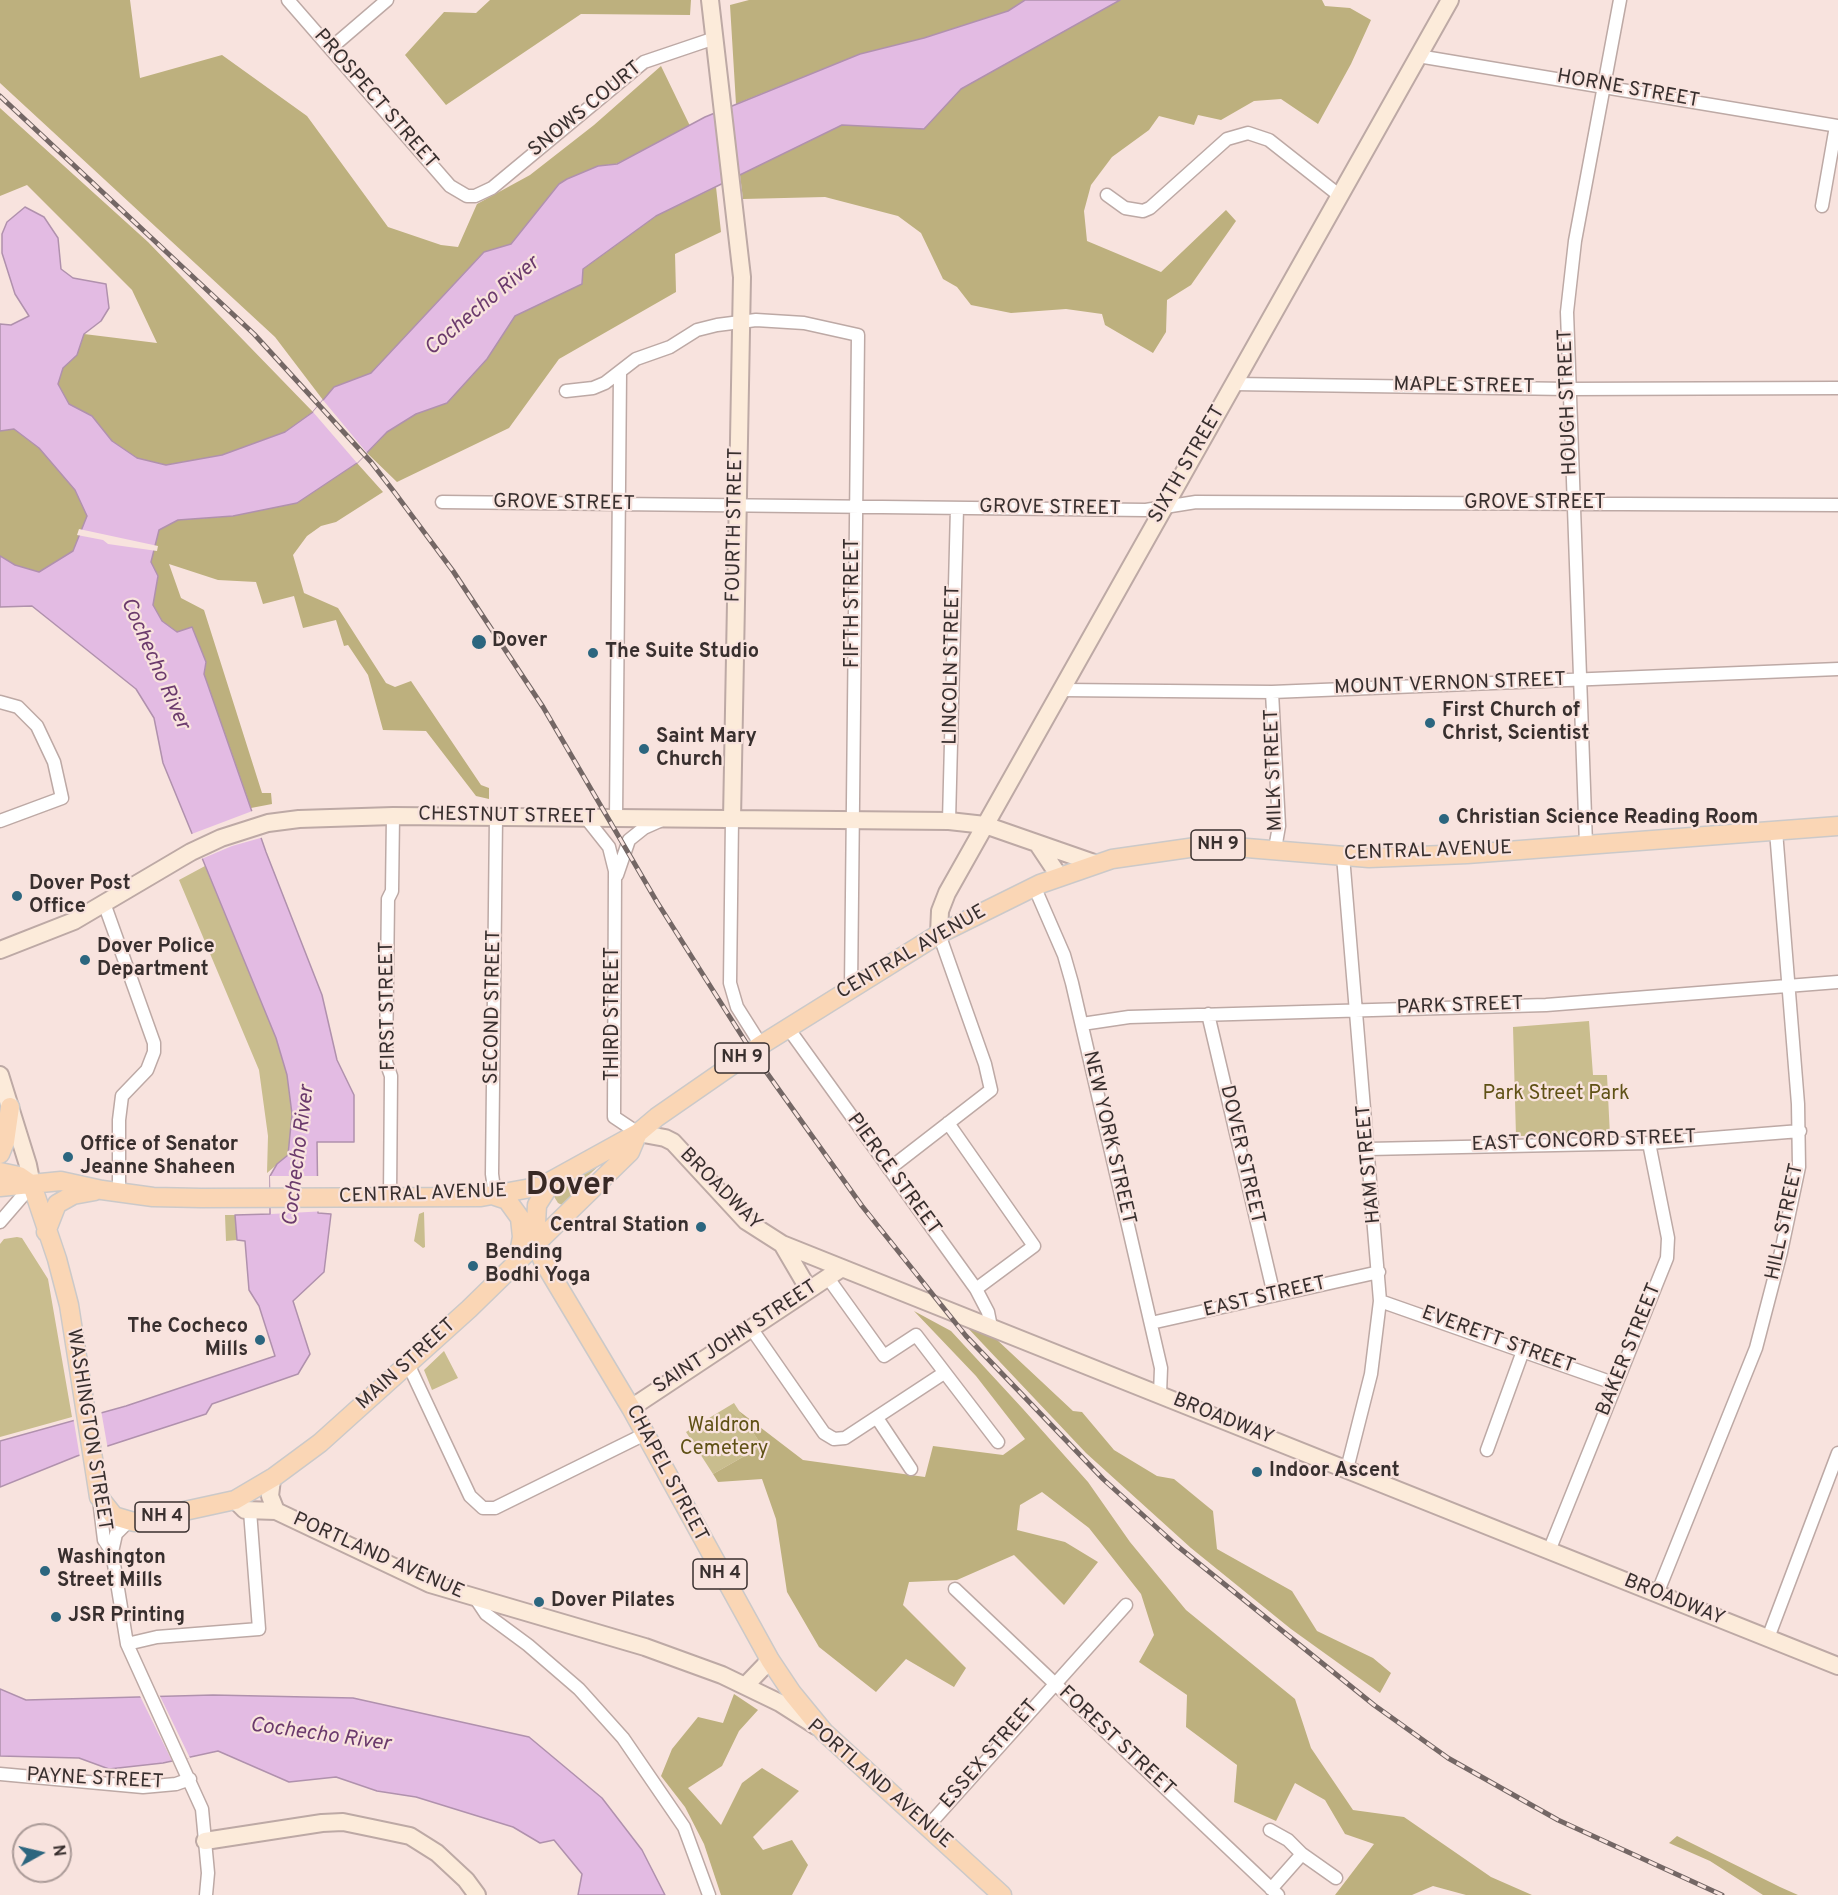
<!DOCTYPE html>
<html>
<head>
<meta charset="utf-8">
<style>
	body { margin:0 }
	#map { position:relative; width:1838px; height:1895px; overflow:hidden; background:#f8e3de; font-family:Overpass,sans-serif }
	canvas { display:block }
	.north { position:absolute; left:12px; top:1823px; width:60px; height:60px; box-sizing:border-box; background:#f8e3de; border:2px solid #ab9b98; border-radius:50%; rotate:82deg; font-size:16px; font-weight:700; line-height:24px; text-align:center; color:#382f2e }
	.north::after { content:''; display:block; margin:auto; width:21px; height:27px; background:#2c667f; clip-path:polygon(50% 0,100% 100%,50% 72%,0 100%) }
</style>
</head>
<body>
<div id="map">
<canvas width="1838" height="1895"></canvas>
<div class="north">N</div>
</div>
<script>
const context = document.querySelector('canvas').getContext('2d');
context.lineJoin = 'round';
function fillPath(path, color) { context.fillStyle = color; context.fill(path, 'evenodd'); }
const poly = rows => new Path2D(rows.map(r => 'M' + r).join(''));
function trace(path, color, width, dash) { context.strokeStyle = color; context.lineWidth = width; context.lineCap = dash ? 'butt' : 'round'; context.setLineDash(dash || []); context.stroke(path); }
function label(font, color, halo, rows, align = 'center') {
  context.font = font + ' Overpass,sans-serif'; context.lineWidth = 4.5; context.setLineDash([]); context.textBaseline = 'middle'; context.strokeStyle = halo; context.fillStyle = color; for (const [text, x, y, turn = 0] of rows) {
    context.save(); context.translate(x, y); context.rotate((+turn || 0) * Math.PI / 180); context.textAlign = isNaN(turn) ? turn : align; if (halo) context.strokeText(text, 0, 0); context.fillText(text, 0, 0); context.restore();
  }
}
const green = poly([
	[205,866,276,1038,287,1075,292,1114,288,1155,267,1173,268,1136,259,1070,179,880],
	[1589,1021,1593,1075,1607,1075,1610,1136,1516,1136,1513,1027],
	[603,1162,579,1184,575,1197,564,1206,558,1203,553,1195,556,1187],
	[424,1212,425,1247,423,1248,414,1241,419,1214],
	[225,1215,235,1215,237,1240,226,1241],
	[17,1237,22,1238,48,1279,72,1417,0,1437,0,1244,4,1239],
	[444,1351,458,1378,432,1390,424,1370],
	[734,1403,762,1446,713,1474,686,1432]
]);
const forest = poly([
	[0,0,130,0,140,78,222,55,307,116,388,227,441,245,458,247,477,204,530,175,594,125,661,66,690,126,616,164,598,166,559,184,511,244,484,252,371,373,334,387,323,400,275,337,0,83],
	[490,0,691,0,690,15,581,14,446,105,405,55,444,12,476,13],
	[749,0,1025,0,1008,11,924,38,860,54,736,104,730,5],
	[1120,0,1322,0,1325,6,1350,8,1371,20,1351,64,1318,124,1281,99,1254,101,1221,120,1198,115,1194,125,1159,116,1149,130,1112,157,1091,185,1084,211,1087,241,1161,272,1226,210,1236,221,1191,285,1167,300,1166,332,1153,353,1105,325,1102,314,1066,309,1011,313,971,305,957,287,943,279,921,233,898,216,825,197,743,199,740,175,842,125,924,128,961,89],
	[0,108,148,242,313,412,285,432,222,455,166,465,137,458,112,441,92,416,69,404,58,384,63,367,77,355,84,334,157,343,132,290,27,185,0,196],
	[716,187,721,232,675,254,676,292,559,359,509,428,397,482,367,453,387,432,416,414,447,403,487,359,515,316,582,284,583,269,656,216],
	[14,429,39,448,75,490,88,516,73,551,39,572,15,565,0,556,0,431],
	[357,463,383,492,336,522,321,526,307,536,293,555,304,593,338,608,386,683,395,687,411,681,481,785,489,788,489,799,476,796,426,731,383,730,368,675,348,645,344,646,336,620,303,628,294,596,263,604,256,582,218,580,169,564,181,598,204,610,262,793,271,793,272,804,251,808,204,674,206,662,192,627,177,632,162,621,153,605,158,576,151,562,159,530,178,520,233,516,297,503],
	[914,1311,951,1331,1023,1409,1088,1482,1130,1542,1186,1610,1295,1699,1311,1748,1353,1810,1404,1817,1491,1877,1532,1895,1466,1895,1433,1886,1412,1895,1335,1895,1374,1844,1345,1834,1325,1800,1295,1783,1276,1821,1234,1802,1237,1765,1186,1727,1187,1695,1139,1662,1154,1635,1141,1594,1089,1528,1042,1492,1020,1505,1017,1530,1065,1542,1098,1562,1064,1605,1014,1555,957,1580,909,1582,903,1605,966,1668,954,1687,906,1659,876,1692,819,1647,787,1592,776,1519,762,1479,718,1482,713,1474,762,1446,739,1411,803,1460,925,1477,933,1446,1003,1455,1025,1439,976,1376],
	[965,1325,995,1338,1073,1411,1082,1412,1114,1450,1157,1476,1174,1479,1213,1511,1217,1549,1292,1591,1317,1631,1373,1658,1391,1673,1380,1693,1291,1629,1191,1548,1086,1453],
	[734,1694,758,1710,739,1731,722,1766,688,1788,721,1825,742,1783,762,1768,799,1791,753,1837,763,1850,792,1840,808,1865,792,1895,721,1895,704,1844,685,1807,661,1776,672,1749,698,1717,723,1723],
	[1677,1836,1780,1887,1798,1895,1763,1895,1710,1861,1669,1843]
]);
const water = poly([
	[1025,0,1120,0,961,89,924,129,842,125,656,216,583,269,582,284,515,316,487,359,447,403,416,414,387,432,357,463,297,503,233,516,178,520,159,530,151,562,158,576,153,605,162,621,177,632,192,627,206,662,204,674,266,852,322,995,337,1060,354,1095,354,1142,317,1142,318,1213,331,1214,324,1272,293,1301,310,1354,298,1374,212,1404,206,1414,77,1456,0,1487,0,1441,126,1406,275,1356,259,1306,249,1290,245,1241,237,1240,235,1215,270,1214,270,1176,277,1164,288,1155,292,1114,287,1075,276,1038,163,763,154,718,136,689,32,606,0,607,0,556,15,565,39,572,73,551,87,516,75,490,39,448,14,429,0,431,0,324,11,325,29,316,15,294,2,253,2,234,7,222,25,207,44,217,58,238,61,269,73,278,106,284,109,308,101,321,84,334,77,355,63,368,58,384,69,404,92,416,112,441,137,458,166,465,222,455,285,432,313,412,334,387,371,373,484,252,511,244,559,184,567,179,598,166,617,164,705,117,860,54,924,38,1008,11,1025,0],
	[0,1689,26,1700,213,1695,353,1698,529,1737,602,1798,642,1850,665,1895,578,1895,582,1874,554,1840,540,1843,513,1827,416,1797,377,1791,336,1777,289,1782,218,1751,163,1763,109,1769,79,1758,0,1756,0,1689]
]);
const pier = poly([
	[323,400,367,453,357,463,313,412],
	[79,529,158,546,157,551,108,544,103,540,77,535],
	[255,810,264,837,232,846,199,860,189,835],
	[270,1176,321,1176,321,1211,327,1211,271,1214],
	[101,1410,108,1450,80,1458,73,1416],
	[139,1694,159,1694,190,1758,172,1761]
]);
const street = poly([
	[288,0,450,186,467,196,475,196,492,188,644,62,715,38],
	[331,48,387,0],
	[1418,56,1838,126],
	[1107,195,1125,208,1143,211,1150,208,1227,139,1248,133,1269,140,1340,196],
	[1822,206,1836,126],
	[1234,384,1568,389,1838,388],
	[566,391,593,388,605,383,636,359,670,347,697,330,717,325,756,320,804,323,858,335,851,988],
	[442,502,1146,510,1196,502,1838,505],
	[1062,690,1272,692,1838,669],
	[1272,692,1279,826,1275,849],
	[0,702,18,707,37,726,54,762,62,798,0,821],
	[586,818,609,847,615,871,614,1117,638,1133],
	[616,818,620,373],
	[732,819,730,983,737,1007,761,1045],
	[949,821,957,508],
	[1586,844,1567,312,1575,241,1620,0],
	[1343,856,1380,1301,1371,1374,1347,1469],
	[617,875,629,840,644,828,662,820],
	[1034,886,1064,955,1072,983,1161,1368,1160,1394],
	[104,903,154,1043,154,1052,147,1070,122,1096,119,1120,119,1192],
	[1208,1014,1274,1295],
	[1082,1024,1129,1017,1546,1005,1838,982],
	[788,1028,976,1289,988,1312,991,1327],
	[948,1123,1034,1246,976,1289],
	[1368,1149,1649,1143,1800,1131],
	[889,1169,991,1090,985,1064,939,934],
	[495,1196,492,1174,496,817],
	[390,1197,391,1076,386,1062,388,899,392,891,393,816],
	[0,1222,32,1185],
	[828,1278,884,1356,916,1335,998,1442],
	[1380,1301,1616,1384],
	[1151,1323,1379,1272],
	[751,1328,824,1433,834,1439,845,1438,944,1373],
	[409,1366,470,1496,483,1508,495,1508,645,1434],
	[877,1418,911,1469],
	[1487,1450,1523,1351],
	[99,1499,104,1540,112,1552,127,1644,202,1809,208,1873,206,1895],
	[1549,1551,1667,1258,1668,1238,1649,1143],
	[112,1552,116,1534,128,1522],
	[955,1589,1278,1895],
	[1657,1594,1756,1348,1781,1252,1799,1167,1798,1104,1776,831],
	[476,1599,486,1614,528,1645,579,1689,623,1738,684,1827,709,1895],
	[1768,1638,1838,1453],
	[127,1644,157,1637,259,1629,250,1511],
	[0,1774,143,1787,176,1784,190,1779],
	[928,1826,1126,1605],
	[1270,1830,1288,1840,1302,1854,1271,1889],
	[1302,1854,1336,1878]
]);
const secondary = poly([
	[710,0,742,277,732,819],
	[1039,846,1059,876],
	[939,934,940,911,947,893,1450,0],
	[0,950,74,921,191,852,221,838,268,823,299,819,393,816,949,821,985,825,1094,863],
	[0,1075,28,1165,32,1185],
	[638,1133,665,1138,673,1142,746,1221,782,1244,1838,1666],
	[782,1244,809,1290],
	[631,1408,842,1268],
	[272,1479,270,1496,276,1511],
	[235,1500,245,1510,276,1511,430,1584,645,1647,722,1675,780,1703,816,1726],
	[746,1685,770,1660],
	[205,1841,322,1823,343,1822,372,1828,410,1836,437,1853,466,1880,477,1895]
]);
const primary = poly([
	[0,1154,5,1142,10,1107],
	[0,1172,19,1176,32,1185],
	[551,1183,537,1205,535,1242,543,1261,631,1408,770,1660,792,1693,824,1732,1002,1895],
	[32,1185,57,1259,69,1305,99,1497,114,1516,134,1522,235,1500,274,1477,320,1443,469,1309,630,1152,638,1133],
	[0,1187,61,1181,102,1190,153,1197,201,1198,481,1197,542,1186,638,1133,657,1117,761,1045,939,934,1040,884,1112,859,1210,845,1369,858,1467,854,1838,826],
	[495,1196,507,1200,520,1218,522,1237,518,1259],
	[46,1232,57,1204,73,1195,95,1191]
]);
const rail = poly([
	[0,96,254,334,371,462,395,493,453,571,543,707,657,902,752,1052,862,1206,966,1336,1103,1479,1176,1545,1374,1705,1448,1758,1558,1820,1722,1895]
]);
const markers = [
	[479,642,8,"#2c667f"],
	[593,653,6,"#2c667f"],
	[1430,723,6,"#2c667f"],
	[644,749,6,"#2c667f"],
	[1444,819,6,"#2c667f"],
	[17,896,6,"#2c667f"],
	[85,960,6,"#2c667f"],
	[68,1157,6,"#2c667f"],
	[701,1227,6,"#2c667f"],
	[473,1266,6,"#2c667f"],
	[260,1340,6,"#2c667f"],
	[1257,1472,6,"#2c667f"],
	[45,1571,6,"#2c667f"],
	[539,1602,6,"#2c667f"],
	[56,1617,6,"#2c667f"]
];
const shields = [
	[1218,845,54],
	[742,1058,54],
	[162,1517,54],
	[720,1574,54]
];
const shieldNames = [
	["NH 9",1218,845],
	["NH 9",742,1058],
	["NH 4",162,1517],
	["NH 4",720,1574]
];
const streetNames = [
	["HORNE STREET",1628,90,10],
	["PROSPECT STREET",375,100,49],
	["SNOWS COURT",586,110,-39],
	["MAPLE STREET",1464,387,1],
	["HOUGH STREET",1569,402,-92],
	["SIXTH STREET",1188,465,-60],
	["GROVE STREET",564,504,1],
	["GROVE STREET",1535,504],
	["GROVE STREET",1050,509,1],
	["FOURTH STREET",736,525,-89],
	["FIFTH STREET",854,603,-90],
	["LINCOLN STREET",953,665,-89],
	["MOUNT VERNON STREET",1450,685,-2],
	["MILK STREET",1275,770,-92],
	["CHESTNUT STREET",507,817,1],
	["CENTRAL AVENUE",1428,852,-2],
	["CENTRAL AVENUE",912,953,-30],
	["FIRST STREET",389,1006,-91],
	["SECOND STREET",494,1007,-89],
	["PARK STREET",1460,1007,-2],
	["THIRD STREET",614,1014,-90],
	["NEW YORK STREET",1108,1138,77],
	["EAST CONCORD STREET",1584,1142,-2],
	["DOVER STREET",1241,1155,77],
	["HAM STREET",1370,1164,-95],
	["PIERCE STREET",893,1175,54],
	["BROADWAY",720,1190,45],
	["CENTRAL AVENUE",423,1195,-2],
	["HILL STREET",1786,1222,-78],
	["EAST STREET",1265,1298,-13],
	["SAINT JOHN STREET",736,1338,-33],
	["EVERETT STREET",1498,1341,20],
	["BAKER STREET",1630,1350,-68],
	["MAIN STREET",407,1365,-42],
	["BROADWAY",1223,1420,22],
	["WASHINGTON STREET",88,1430,81],
	["CHAPEL STREET",666,1474,62],
	["PORTLAND AVENUE",378,1557,24],
	["BROADWAY",1674,1601,22],
	["FOREST STREET",1116,1742,43],
	["ESSEX STREET",990,1755,-49],
	["PAYNE STREET",95,1780,3],
	["PORTLAND AVENUE",879,1785,41]
];
const poiNames = [
	["Dover",492,642],
	["The Suite Studio",605,653],
	["First Church of",1442,712],
	["Christ, Scientist",1442,735],
	["Saint Mary",656,738],
	["Church",656,761],
	["Christian Science Reading Room",1456,819],
	["Dover Post",29,885],
	["Office",29,908],
	["Dover Police",97,948],
	["Department",97,971],
	["Office of Senator",80,1146],
	["Jeanne Shaheen",80,1169],
	["Central Station",689,1227,"right"],
	["Bending",485,1254],
	["Bodhi Yoga",485,1277],
	["The Cocheco",248,1328,"right"],
	["Mills",248,1351,"right"],
	["Indoor Ascent",1269,1472],
	["Washington",57,1559],
	["Street Mills",57,1582],
	["Dover Pilates",551,1602],
	["JSR Printing",68,1617]
];
const parkNames = [
	["Park Street Park",1556,1095],
	["Waldron",724,1427],
	["Cemetery",724,1450]
];
const waterNames = [
	["Cochecho River",483,307,-40],
	["Cochecho River",154,664,66],
	["Cochecho River",300,1156,-83],
	["Cochecho River",320,1736,8]
];
const townNames = [
	["Dover",570,1188]
];
fillPath(green, '#c9bd8e');
fillPath(forest, '#bdb07e');
fillPath(water, '#e3bbe3');
trace(water, '#b091ad', 1.5);
fillPath(pier, '#f8e3de');
trace(street, '#bda9a5', 15);
trace(secondary, '#bda9a5', 20);
trace(primary, '#cbc9c9', 21);
trace(street, '#fff', 12);
trace(secondary, '#fcebda', 16);
trace(primary, '#fad6b5', 18);
trace(rail, '#746765', 5);
trace(rail, '#f8e3de', 3, [9]);
for (const [x, y, r, color] of markers) { const dot = new Path2D(); dot.arc(x, y, r, 0, 2 * Math.PI); context.fillStyle = color; context.fill(dot); trace(dot, '#f8e3de', 2); }
for (const [x, y, w] of shields) { const box = new Path2D(); box.roundRect(x - w / 2, y - 15, w, 30, 4.5); context.fillStyle = '#f8e3de'; context.fill(box); trace(box, '#382f2e', 1.5); }
label('bold 18px', '#382f2e', null, shieldNames);
label('20px', '#382f2e', '#f8e3de', streetNames);
label('bold 20px', '#382f2e', '#f8e3de', poiNames, 'left');
label('20px', '#5f5115', '#f8e3de', parkNames);
label('italic 21px', '#6b3a6c', '#f8e3de', waterNames);
label('bold 32px', '#382925', '#f8e3de', townNames);
</script>
</body>
</html>
